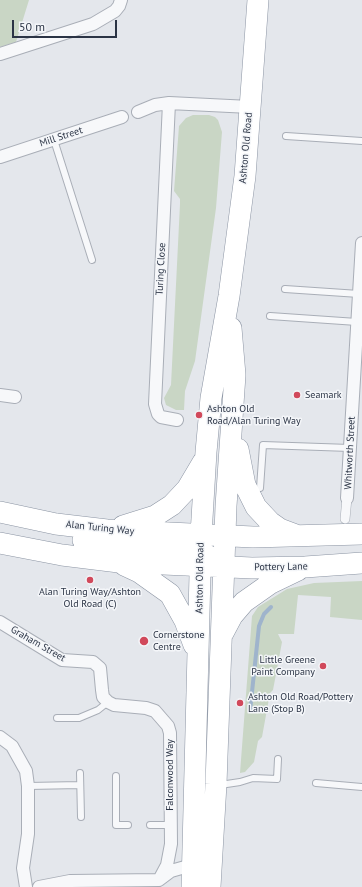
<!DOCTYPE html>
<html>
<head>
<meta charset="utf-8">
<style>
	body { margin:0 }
	#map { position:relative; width:362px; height:887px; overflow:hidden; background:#e4e7ec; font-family:"PT Sans",sans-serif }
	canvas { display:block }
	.scale { position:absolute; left:12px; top:20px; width:105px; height:18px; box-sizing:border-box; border:2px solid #2b3445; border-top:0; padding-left:5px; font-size:12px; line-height:14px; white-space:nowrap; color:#2b3445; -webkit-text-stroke:3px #f4f6f9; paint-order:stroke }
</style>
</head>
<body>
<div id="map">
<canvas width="362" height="887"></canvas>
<div class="scale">50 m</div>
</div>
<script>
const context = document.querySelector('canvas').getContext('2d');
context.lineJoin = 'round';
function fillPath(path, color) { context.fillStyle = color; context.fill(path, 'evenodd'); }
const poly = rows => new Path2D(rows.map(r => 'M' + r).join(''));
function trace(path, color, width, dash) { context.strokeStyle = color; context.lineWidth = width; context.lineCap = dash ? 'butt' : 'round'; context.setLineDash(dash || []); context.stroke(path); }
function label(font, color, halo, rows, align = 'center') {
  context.font = font + ' "PT Sans",sans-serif'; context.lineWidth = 3; context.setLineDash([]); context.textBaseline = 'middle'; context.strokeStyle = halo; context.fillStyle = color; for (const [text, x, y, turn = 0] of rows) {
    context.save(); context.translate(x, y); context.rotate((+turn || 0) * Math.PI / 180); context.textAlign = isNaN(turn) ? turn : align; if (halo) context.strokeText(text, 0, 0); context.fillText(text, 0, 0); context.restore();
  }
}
const green = poly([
	[0,0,29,0,16,42,0,47],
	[193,115,209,115,215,117,218,120,222,132,216,208,195,361,185,391,184,410,176,410,166,405,164,398,171,385,180,204,180,199,174,191,179,126,186,118],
	[362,581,362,620,330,617,331,597,298,595,294,634,278,634,282,642,273,690,270,693,262,737,258,741,254,762,245,772,240,773,252,616,258,607,287,589,314,583]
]);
const stream = poly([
	[250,711,259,626,264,614,271,607]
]);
const service = poly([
	[286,136,362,141],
	[54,140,92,260],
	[285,289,359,294],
	[270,316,357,322],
	[260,488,263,445,350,448],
	[57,718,79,718,98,710,108,702],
	[80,773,81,817],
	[116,776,116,825,128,825],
	[316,783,362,787],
	[220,785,240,782,253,778,277,779,278,759],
	[28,786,80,785],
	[150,825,170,825]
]);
const pedestrian = poly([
	[345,519,347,498]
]);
const minor = poly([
	[0,54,93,24,115,11,119,6,121,0],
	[169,103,155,404,158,414,161,417,177,420],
	[138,112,155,105,169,103,250,107],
	[0,157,122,117],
	[0,395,15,397],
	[347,498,362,243],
	[0,622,62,660,93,662,100,668,102,690,103,697,108,702,114,705,146,708,155,711,168,726,170,733,171,844,167,865,159,880],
	[0,737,12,746,26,771,28,786,28,834,23,868,26,887],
	[39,887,70,881,159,880,171,871,192,865]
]);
const trunk = poly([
	[238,449,245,485,256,507,270,522,280,529,296,535],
	[0,512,56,524,107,530,253,537,362,534],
	[123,526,155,516,172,505,187,489,203,462],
	[83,540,114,545,179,548,200,552,213,558],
	[0,543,62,555,119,562,252,568,305,567,362,563],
	[124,565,139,572,170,594,185,621,194,645],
	[223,633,232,616,244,602,271,583,298,570],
	[192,887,201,535,206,452,211,398,229,296,245,176,258,0],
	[210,887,216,784,226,506,235,375,231,328]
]);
const markers = [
	[297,395,4,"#d1495b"],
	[199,415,4,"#d1495b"],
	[90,580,4,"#d1495b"],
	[144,641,5,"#d1495b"],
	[323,666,4,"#d1495b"],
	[240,703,4,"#d1495b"]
];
const streetNames = [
	["Mill Street",61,137,-18],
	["Ashton Old Road",246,148,-85],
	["Turing Close",161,269,-87],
	["Whitworth Street",350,453,-87],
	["Alan Turing Way",100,528,6],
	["Pottery Lane",281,567,-1],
	["Ashton Old Road",200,578,-89],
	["Graham Street",38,644,30],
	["Falconwood Way",170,775,-90]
];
const poiNames = [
	["Seamark",305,395],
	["Ashton Old",207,409],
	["Road/Alan Turing Way",207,421],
	["Alan Turing Way/Ashton",90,592,"center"],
	["Old Road (C)",90,604,"center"],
	["Cornerstone",153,635],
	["Centre",153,647],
	["Little Greene",315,660,"right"],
	["Paint Company",315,672,"right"],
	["Ashton Old Road/Pottery",248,697],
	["Lane (Stop B)",248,709]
];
fillPath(green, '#c9d6c5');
trace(stream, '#9fb4cc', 4);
trace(service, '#a9aeb7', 8);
trace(pedestrian, '#a9aeb7', 10);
trace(minor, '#a9aeb7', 14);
trace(trunk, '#8b94a3', 22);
trace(service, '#f7f8fa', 6);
trace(pedestrian, '#f7f8fa', 9);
trace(minor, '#f7f8fa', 12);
trace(trunk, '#fff', 21);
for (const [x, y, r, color] of markers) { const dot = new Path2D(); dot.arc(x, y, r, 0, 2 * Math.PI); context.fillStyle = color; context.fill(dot); trace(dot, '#f4f6f9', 1.5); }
label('10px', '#2b3445', '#f4f6f9', streetNames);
label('10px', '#2b3445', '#f4f6f9', poiNames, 'left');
</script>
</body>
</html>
